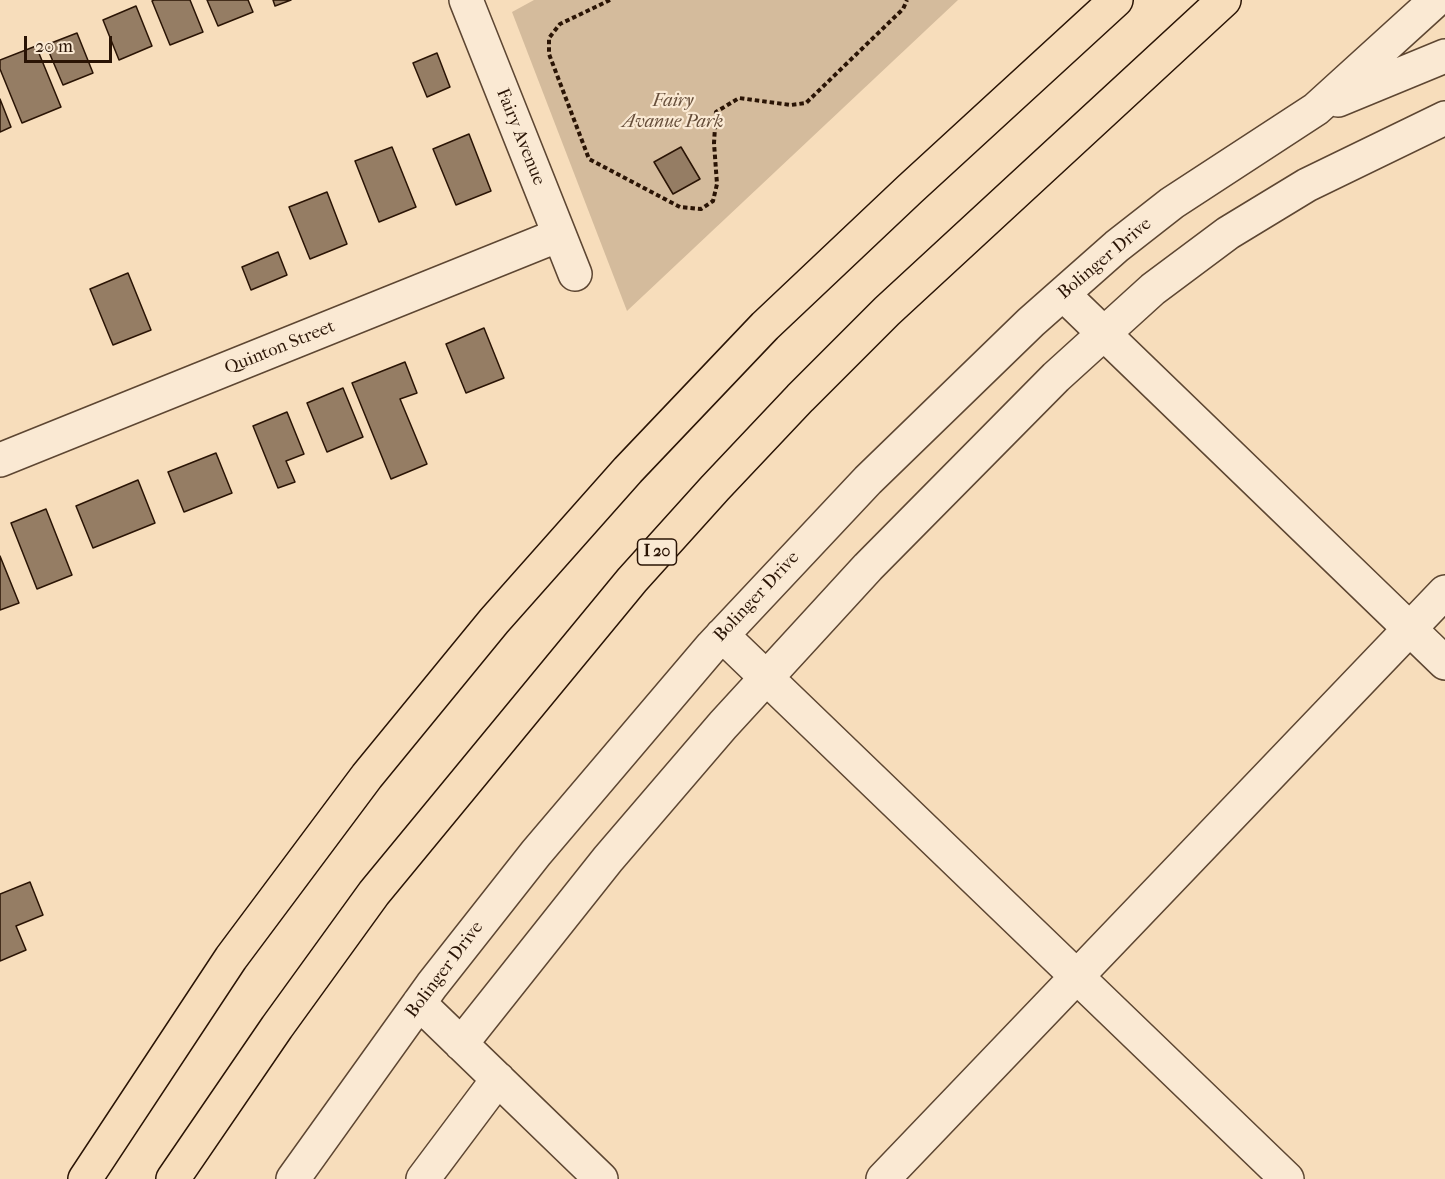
<!DOCTYPE html>
<html>
<head>
<meta charset="utf-8">
<style>
	body { margin:0 }
	#map { position:relative; width:1445px; height:1179px; overflow:hidden; background:#f7ddbb; font-family:"IM FELL French Canon",serif }
	canvas { display:block }
	.scale { position:absolute; left:24px; top:36px; width:88px; height:27px; box-sizing:border-box; border:3px solid #2a1405; border-top:0; padding-left:8px; font-size:18px; line-height:21px; white-space:nowrap; color:#2a1405; -webkit-text-stroke:4px #fae9d3; paint-order:stroke }
</style>
</head>
<body>
<div id="map">
<canvas width="1445" height="1179"></canvas>
<div class="scale">20 m</div>
</div>
<script>
const context = document.querySelector('canvas').getContext('2d');
context.lineJoin = 'round';
function fillPath(path, color) { context.fillStyle = color; context.fill(path, 'evenodd'); }
const poly = rows => new Path2D(rows.map(r => 'M' + r).join(''));
function trace(path, color, width, dash) { context.strokeStyle = color; context.lineWidth = width; context.lineCap = dash ? 'butt' : 'round'; context.setLineDash(dash || []); context.stroke(path); }
function label(font, color, halo, rows, align = 'center') {
  context.font = font + ' "IM FELL French Canon",serif'; context.lineWidth = 4.5; context.setLineDash([]); context.textBaseline = 'middle'; context.strokeStyle = halo; context.fillStyle = color; for (const [text, x, y, turn = 0] of rows) {
    context.save(); context.translate(x, y); context.rotate((+turn || 0) * Math.PI / 180); context.textAlign = isNaN(turn) ? turn : align; if (halo) context.strokeText(text, 0, 0); context.fillText(text, 0, 0); context.restore();
  }
}
const green = poly([
	[534,0,958,0,627,311,512,12]
]);
const building = poly([
	[154,0,190,0,203,32,170,45,152,1,154,0],
	[207,0,248,0,253,12,218,26,207,0],
	[273,0,291,0,275,6,273,0],
	[136,6,152,46,119,60,103,20,136,6],
	[77,33,93,73,63,85,46,45,77,33],
	[36,46,61,107,22,123,0,69,0,60,36,46],
	[437,53,450,87,427,97,413,63,437,53],
	[0,99,11,127,0,132,0,99],
	[469,134,491,191,456,205,433,149,469,134],
	[392,147,416,207,379,222,355,161,392,147],
	[681,147,700,179,673,194,654,162,681,147],
	[327,192,347,244,310,259,289,207,327,192],
	[278,252,287,275,251,290,242,267,278,252],
	[128,273,151,330,113,345,90,289,128,273],
	[484,328,504,378,466,393,446,344,484,328],
	[405,362,417,393,400,399,427,464,391,479,352,383,405,362],
	[343,388,363,437,327,452,307,403,343,388],
	[287,412,304,454,286,461,295,482,278,488,253,426,287,412],
	[216,453,232,493,184,512,168,472,216,453],
	[138,480,155,523,93,548,76,506,138,480],
	[46,509,72,575,37,589,11,523,46,509],
	[0,556,19,603,0,610,0,556],
	[30,882,43,915,16,926,26,950,0,961,0,894,30,882]
]);
const path = poly([
	[610,0,560,24,549,38,549,54,589,159,680,207,701,209,713,201,717,184,714,143,716,112,739,98,791,105,806,103,903,9,907,0]
]);
const minor = poly([
	[466,0,575,274],
	[1338,100,1445,56],
	[1063,294,1445,663],
	[0,460,559,235],
	[722,635,1287,1179],
	[419,1003,601,1179],
	[461,1044,608,859,723,725,868,567,1056,377,1153,289,1228,233,1307,185,1445,118],
	[293,1179,432,985,536,853,712,646,868,480,1031,322,1117,246,1172,203,1316,109,1436,0],
	[423,1179,498,1079],
	[883,1179,1445,592]
]);
const highway = poly([
	[85,1179,231,958,367,776,494,621,628,470,765,326,910,189,1116,0],
	[173,1179,277,1027,374,893,632,580,715,488,800,398,887,311,1224,0]
]);
const shields = [
	[657,552,39]
];
const shieldNames = [
	["I 20",657,552]
];
const parkNames = [
	["Fairy",673,102],
	["Avanue Park",673,123]
];
const streetNames = [
	["Fairy Avenue",520,137,68],
	["Bolinger Drive",1105,259,-40],
	["Quinton Street",280,348,-22],
	["Bolinger Drive",757,597,-47],
	["Bolinger Drive",445,970,-53]
];
fillPath(green, '#d4bb9c');
fillPath(building, '#957d64');
trace(building, '#2a1405', 1.5);
trace(minor, '#5d4632', 36);
trace(highway, '#2a1405', 36);
trace(path, '#2a1405', 4, [4.5, 3]);
trace(minor, '#fae9d3', 33);
trace(highway, '#f7ddbb', 33);
for (const [x, y, w] of shields) { const box = new Path2D(); box.roundRect(x - w / 2, y - 13, w, 26, 4.5); context.fillStyle = '#fae9d3'; context.fill(box); trace(box, '#2a1405', 1.5); }
label('bold 16px', '#2a1405', null, shieldNames);
label('italic 18px', '#664e3a', '#fae9d3', parkNames);
label('18px', '#2a1405', '#fae9d3', streetNames);
</script>
</body>
</html>
